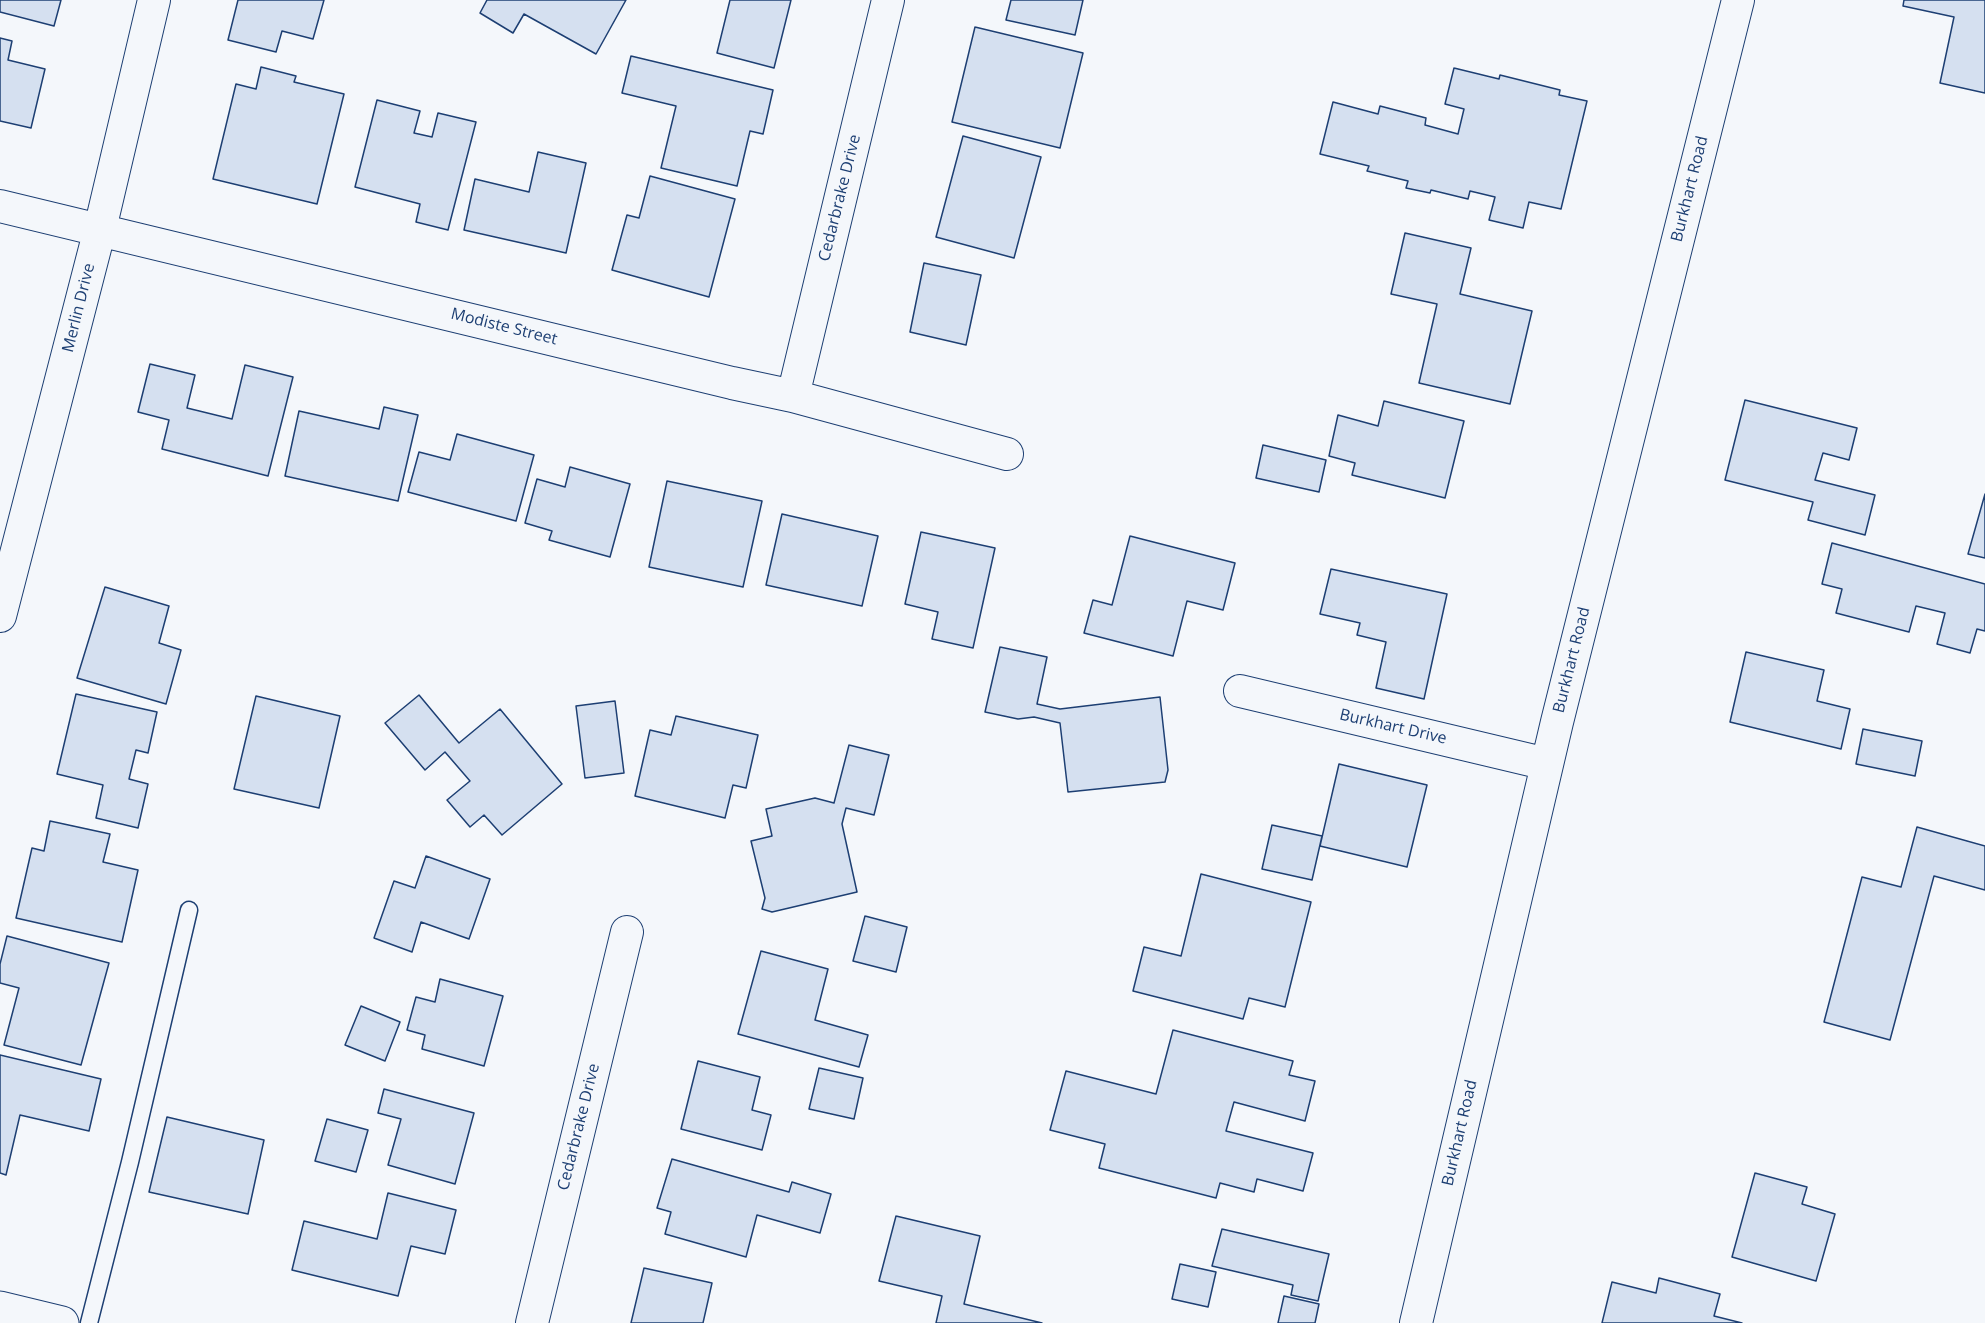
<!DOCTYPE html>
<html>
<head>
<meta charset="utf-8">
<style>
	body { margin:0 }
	canvas { display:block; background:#f4f7fb }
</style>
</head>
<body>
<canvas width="1985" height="1323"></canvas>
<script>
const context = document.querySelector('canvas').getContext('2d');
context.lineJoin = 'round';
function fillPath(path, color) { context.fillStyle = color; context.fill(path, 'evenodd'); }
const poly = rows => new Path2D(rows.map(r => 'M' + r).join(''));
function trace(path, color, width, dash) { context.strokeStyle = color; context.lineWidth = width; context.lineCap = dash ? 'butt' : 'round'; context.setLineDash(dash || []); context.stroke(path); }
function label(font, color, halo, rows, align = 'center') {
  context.font = font + ' "Open Sans",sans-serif'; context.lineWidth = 4.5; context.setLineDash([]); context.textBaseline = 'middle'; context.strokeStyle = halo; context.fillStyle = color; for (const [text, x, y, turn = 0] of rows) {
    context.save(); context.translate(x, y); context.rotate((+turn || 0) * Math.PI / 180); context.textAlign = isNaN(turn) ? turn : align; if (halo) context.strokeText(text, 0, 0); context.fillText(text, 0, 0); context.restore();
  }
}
const building = poly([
	[0,0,61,0,54,26,0,12,0,0],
	[238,0,324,0,313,39,282,31,276,52,228,40,238,0],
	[487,0,626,0,596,54,524,14,513,33,480,13,487,0],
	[730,0,791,0,774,68,717,53,730,0],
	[1011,0,1083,0,1075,35,1006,20,1011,0],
	[1904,0,1985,0,1985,93,1940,83,1954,17,1903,6,1904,0],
	[975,27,1083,53,1060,148,952,122,975,27],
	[0,38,12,41,8,60,45,69,31,128,0,121,0,38],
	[631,56,773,90,763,134,750,131,737,186,661,168,676,106,622,93,631,56],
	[261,67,296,76,294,82,344,94,317,204,213,179,236,84,256,89,261,67],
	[1454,68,1499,79,1500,75,1560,90,1559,95,1587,101,1561,209,1529,202,1523,228,1489,220,1495,197,1470,191,1468,199,1431,190,1430,193,1406,188,1408,181,1367,171,1369,166,1320,154,1333,102,1378,114,1380,106,1426,118,1425,125,1458,134,1464,109,1445,104,1454,68],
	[377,100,420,111,414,133,432,137,438,113,476,122,448,230,416,222,420,204,355,187,377,100],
	[963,136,1041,157,1014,258,936,237,963,136],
	[538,152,586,163,566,253,464,230,475,179,529,192,538,152],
	[650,176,735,199,709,297,612,270,627,215,639,218,650,176],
	[1405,233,1471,248,1460,294,1532,311,1510,404,1419,383,1437,304,1391,294,1405,233],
	[924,263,981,275,966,345,910,332,924,263],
	[150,364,195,375,187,408,232,419,245,365,293,377,268,476,162,449,169,420,138,412,150,364],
	[1745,400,1857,428,1849,460,1823,453,1815,480,1875,495,1865,535,1808,520,1813,502,1725,480,1745,400],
	[1384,401,1464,421,1445,498,1352,475,1355,463,1329,456,1338,415,1378,426,1384,401],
	[384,407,418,415,398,501,285,476,299,411,379,429,384,407],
	[457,434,534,455,516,521,408,492,419,452,450,460,457,434],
	[1263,445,1326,460,1319,492,1256,478,1263,445],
	[570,467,630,484,610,557,549,540,552,531,525,523,537,479,565,487,570,467],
	[667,481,762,501,743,587,649,567,667,481],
	[1985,494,1985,558,1968,554,1985,494],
	[782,514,878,536,862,606,766,585,782,514],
	[921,532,995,548,973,648,932,639,938,612,905,604,921,532],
	[1130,536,1235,563,1223,610,1187,601,1173,656,1084,633,1093,600,1112,605,1130,536],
	[1832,543,1985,584,1985,631,1977,629,1970,653,1937,644,1945,613,1916,606,1909,632,1836,613,1842,589,1822,584,1832,543],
	[1331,569,1447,594,1424,699,1376,688,1386,642,1357,635,1360,623,1320,614,1331,569],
	[105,587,169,606,159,643,181,650,166,704,77,678,105,587],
	[1000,647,1047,657,1037,704,1060,709,1160,697,1168,770,1165,782,1068,792,1060,723,1034,717,1018,719,985,712,1000,647],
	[1746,652,1824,670,1817,701,1850,709,1841,749,1730,722,1746,652],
	[76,694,157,712,148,753,136,750,129,779,148,784,138,828,96,818,103,785,57,774,76,694],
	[419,695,459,743,500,709,562,784,502,835,484,815,470,827,447,800,470,781,445,752,425,770,385,723,419,695],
	[256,696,340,716,319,808,234,789,256,696],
	[615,701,624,773,585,778,576,706,615,701],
	[676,716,758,735,746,788,733,785,725,818,635,796,650,730,671,735,676,716],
	[1863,729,1922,741,1915,776,1856,764,1863,729],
	[849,745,889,755,874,815,846,808,842,824,857,892,772,912,762,909,765,898,751,841,772,836,766,809,815,798,834,803,849,745],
	[1339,764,1427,785,1407,867,1320,846,1339,764],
	[50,821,110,834,103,862,138,870,122,942,16,918,32,848,44,851,50,821],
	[1272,825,1322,836,1312,880,1262,869,1272,825],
	[1917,827,1985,846,1985,890,1934,876,1890,1040,1824,1022,1862,877,1901,887,1917,827],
	[426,856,490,879,469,939,421,922,412,952,374,938,394,881,415,888,426,856],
	[1201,874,1311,902,1285,1007,1249,998,1243,1019,1133,991,1144,947,1181,956,1201,874],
	[865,916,907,927,896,972,853,961,865,916],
	[7,936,109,963,81,1065,4,1045,19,988,0,983,0,964,7,936],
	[761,951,828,969,815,1020,868,1035,859,1067,738,1034,761,951],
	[440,979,503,996,484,1066,422,1049,425,1035,407,1030,416,997,435,1002,440,979],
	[361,1006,400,1022,385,1061,345,1045,361,1006],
	[1173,1030,1293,1061,1289,1075,1315,1081,1305,1121,1234,1102,1226,1131,1313,1153,1303,1191,1257,1179,1254,1192,1220,1183,1216,1198,1099,1168,1105,1144,1050,1130,1066,1071,1156,1094,1173,1030],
	[0,1055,101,1079,89,1131,20,1115,6,1175,0,1173,0,1055],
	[698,1061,760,1077,752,1110,771,1115,762,1150,681,1129,698,1061],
	[819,1068,863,1078,854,1119,809,1109,819,1068],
	[384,1089,474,1113,455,1184,388,1165,401,1119,378,1113,384,1089],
	[167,1117,264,1140,248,1214,149,1192,167,1117],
	[327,1119,368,1130,356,1172,315,1161,327,1119],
	[672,1159,789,1192,792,1182,831,1194,820,1233,757,1215,746,1257,665,1234,671,1212,657,1208,672,1159],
	[1755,1173,1807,1187,1802,1204,1835,1214,1816,1281,1732,1257,1755,1173],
	[388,1193,456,1210,445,1254,411,1246,398,1296,292,1270,304,1221,377,1239,388,1193],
	[896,1216,980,1236,964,1304,1042,1323,936,1323,942,1296,879,1281,896,1216],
	[1222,1229,1329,1254,1318,1301,1291,1295,1293,1285,1212,1266,1222,1229],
	[1180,1264,1216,1272,1208,1307,1172,1299,1180,1264],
	[644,1268,712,1283,703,1323,631,1323,644,1268],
	[1659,1278,1720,1294,1714,1316,1742,1323,1602,1323,1612,1282,1656,1293,1659,1278],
	[1284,1296,1319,1304,1315,1323,1278,1323,1284,1296]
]);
const lane = poly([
	[89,1323,130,1162,189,910]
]);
const street = poly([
	[0,206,732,383,793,396,1007,454],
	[793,396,888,0],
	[0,616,100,229,154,0],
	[1240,691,1547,764],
	[532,1323,627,932],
	[1416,1323,1557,722,1738,0]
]);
const primary = poly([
	[0,1308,62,1323]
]);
const streetNames = [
	["Burkhart Road",1690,189,-76],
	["Cedarbrake Drive",840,198,-76],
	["Merlin Drive",79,308,-76],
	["Modiste Street",504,327,14],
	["Burkhart Road",1572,660,-76],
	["Burkhart Drive",1393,727,13],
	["Cedarbrake Drive",579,1127,-76],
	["Burkhart Road",1460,1133,-77]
];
fillPath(building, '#d5e0f0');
trace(building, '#1d3f73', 1.5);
trace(lane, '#1d3f73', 19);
trace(street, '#1d3f73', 34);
trace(primary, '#1d3f73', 35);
trace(lane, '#f4f7fb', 16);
trace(street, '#f4f7fb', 32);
trace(primary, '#f4f7fb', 33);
label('16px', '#1d3f73', '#f4f7fb', streetNames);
</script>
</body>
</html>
